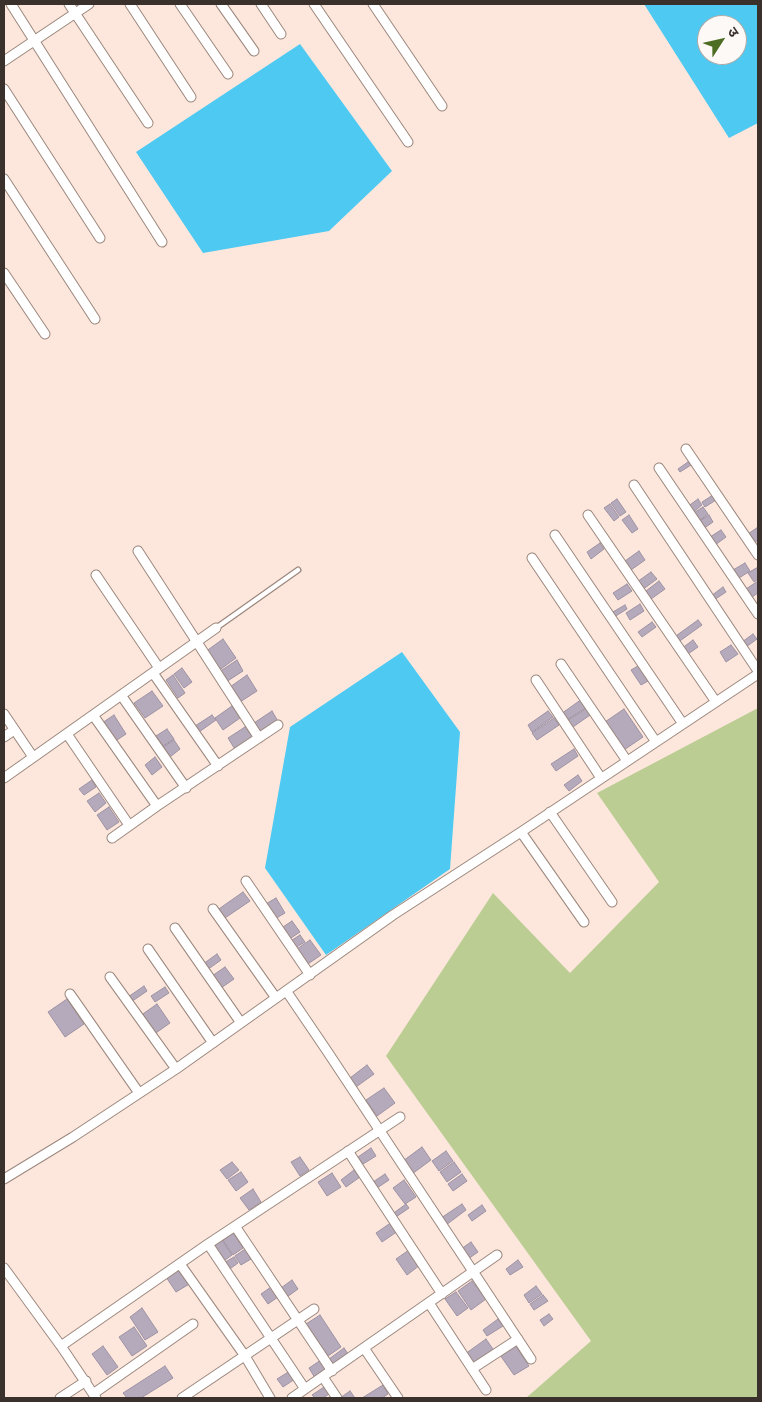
<!DOCTYPE html>
<html>
<head>
<meta charset="utf-8">
<style>
	body { margin:0 }
	#map { position:relative; width:762px; height:1402px; overflow:hidden; background:#fde7dd; font-family:Helvetica,"Noto Sans Devanagari",sans-serif }
	canvas { display:block }
	.frame { position:absolute; inset:0; border:5px solid #3a312d; pointer-events:none }
	.north { position:absolute; left:697px; top:15px; width:50px; height:50px; box-sizing:border-box; background:#fdf9f6; border:1px solid #afa9a6; border-radius:50%; rotate:55deg; font-size:14px; font-weight:700; line-height:20px; text-align:center; color:#3a312d }
	.north::after { content:''; display:block; margin:auto; width:18px; height:22px; background:#4d6d24; clip-path:polygon(50% 0,100% 100%,50% 72%,0 100%) }
</style>
</head>
<body>
<div id="map">
<canvas width="762" height="1402"></canvas>
<div class="frame"></div>
<div class="north">उ</div>
</div>
<script>
const context = document.querySelector('canvas').getContext('2d');
context.lineJoin = 'round';
function fillPath(path, color) { context.fillStyle = color; context.fill(path, 'evenodd'); }
const poly = rows => new Path2D(rows.map(r => 'M' + r).join(''));
function trace(path, color, width, dash) { context.strokeStyle = color; context.lineWidth = width; context.lineCap = dash ? 'butt' : 'round'; context.setLineDash(dash || []); context.stroke(path); }
const green = poly([
	[758,708,758,1398,526,1398,591,1341,386,1056,493,893,570,973,659,882,597,793]
]);
const water = poly([
	[644,4,758,4,758,123,729,138],
	[707,25,737,25,737,55,707,55],
	[300,44,392,171,329,231,203,253,136,152],
	[402,652,460,732,450,869,326,955,265,868,290,727]
]);
const building = poly([
	[688,462,691,465,680,472,678,469,688,462],
	[713,495,716,500,705,507,702,502,713,495],
	[617,499,626,512,620,516,611,503,617,499],
	[698,499,702,505,692,513,687,507,698,499],
	[610,504,619,517,614,521,604,508,610,504],
	[703,507,708,514,698,522,692,514,703,507],
	[629,515,638,529,632,533,622,520,629,515],
	[709,515,713,522,703,529,698,522,709,515],
	[758,527,758,540,754,543,748,534,758,527],
	[721,530,726,537,715,545,710,537,721,530],
	[600,543,604,549,591,559,587,552,600,543],
	[639,551,645,560,631,570,625,561,639,551],
	[745,563,750,571,739,578,733,570,745,563],
	[758,567,758,579,754,582,748,573,758,567],
	[651,572,657,579,642,590,637,582,651,572],
	[659,581,665,589,651,599,646,591,659,581],
	[758,581,758,593,752,597,746,589,758,581],
	[627,584,632,591,618,600,613,593,627,584],
	[723,587,726,592,714,600,711,596,723,587],
	[640,604,644,611,630,620,626,613,640,604],
	[625,605,627,609,614,617,611,613,625,605],
	[698,620,702,625,677,643,673,638,698,620],
	[652,622,656,627,642,637,638,632,652,622],
	[753,634,757,639,746,647,742,642,753,634],
	[223,639,236,658,218,671,205,652,223,639],
	[693,640,698,647,685,656,681,649,693,640],
	[731,645,738,654,726,662,720,652,731,645],
	[237,660,243,671,226,682,219,672,237,660],
	[638,666,648,681,641,685,631,670,638,666],
	[182,668,192,682,184,688,174,674,182,668],
	[173,675,185,693,178,698,166,680,173,675],
	[247,675,257,691,240,702,230,687,247,675],
	[152,691,163,706,145,718,134,703,152,691],
	[582,699,587,707,565,721,561,714,582,699],
	[232,706,240,718,223,730,215,718,232,706],
	[589,707,593,713,570,729,565,722,589,707],
	[624,709,643,737,621,752,602,724,624,709],
	[272,711,279,723,262,734,254,723,272,711],
	[548,711,553,717,532,732,528,725,548,711],
	[114,715,126,734,114,742,102,723,114,715],
	[212,715,216,720,199,732,195,726,212,715],
	[554,718,559,725,537,740,532,733,554,718],
	[245,727,254,739,236,751,228,738,245,727],
	[167,729,174,739,163,746,156,736,167,729],
	[174,740,180,749,170,757,163,747,174,740],
	[574,749,578,756,556,771,551,764,574,749],
	[155,757,162,767,152,775,145,765,155,757],
	[578,775,582,781,569,791,564,785,578,775],
	[92,780,96,787,84,795,79,789,92,780],
	[99,793,106,803,95,812,87,801,99,793],
	[109,807,119,822,107,830,97,815,109,807],
	[243,892,250,901,222,920,216,911,243,892],
	[276,898,285,913,273,920,264,905,276,898],
	[292,921,300,932,288,940,280,929,292,921],
	[300,935,305,942,293,949,289,942,300,935],
	[310,940,321,955,305,966,294,951,310,940],
	[217,954,221,960,207,970,203,964,217,954],
	[225,967,234,979,221,988,212,976,225,967],
	[144,986,147,991,131,1002,128,997,144,986],
	[165,987,169,993,155,1002,151,996,165,987],
	[67,999,84,1024,65,1037,48,1012,67,999],
	[157,1004,170,1023,153,1035,140,1016,157,1004],
	[367,1065,374,1074,356,1087,350,1078,367,1065],
	[384,1088,395,1103,377,1116,366,1100,384,1088],
	[422,1147,431,1160,412,1174,403,1161,422,1147],
	[371,1148,376,1156,363,1164,358,1157,371,1148],
	[446,1151,453,1161,439,1171,432,1161,446,1151],
	[300,1157,309,1170,300,1176,291,1162,300,1157],
	[232,1162,239,1170,227,1179,220,1170,232,1162],
	[454,1162,461,1172,447,1182,440,1172,454,1162],
	[354,1170,360,1177,346,1187,341,1180,354,1170],
	[241,1172,248,1182,236,1191,228,1180,241,1172],
	[332,1173,341,1187,327,1196,318,1182,332,1173],
	[385,1174,389,1180,377,1188,373,1182,385,1174],
	[462,1174,467,1181,453,1191,448,1184,462,1174],
	[404,1180,416,1197,405,1204,393,1188,404,1180],
	[253,1189,261,1202,249,1210,240,1198,253,1189],
	[406,1204,409,1208,393,1219,391,1215,406,1204],
	[462,1204,466,1210,446,1225,441,1218,462,1204],
	[482,1205,486,1211,472,1221,468,1215,482,1205],
	[392,1222,398,1231,382,1242,376,1233,392,1222],
	[233,1233,243,1248,233,1255,223,1240,233,1233],
	[222,1240,232,1255,221,1263,211,1248,222,1240],
	[471,1242,478,1252,468,1259,461,1249,471,1242],
	[245,1249,251,1259,241,1265,235,1256,245,1249],
	[409,1250,420,1265,407,1275,396,1259,409,1250],
	[234,1257,238,1263,227,1271,222,1264,234,1257],
	[518,1260,523,1267,510,1275,506,1269,518,1260],
	[181,1268,191,1283,176,1292,166,1277,181,1268],
	[292,1280,298,1289,287,1297,281,1288,292,1280],
	[472,1281,486,1299,471,1310,458,1291,472,1281],
	[536,1286,542,1294,529,1303,524,1295,536,1286],
	[271,1287,278,1297,268,1304,261,1294,271,1287],
	[456,1292,468,1308,457,1316,445,1299,456,1292],
	[543,1295,548,1301,534,1310,530,1304,543,1295],
	[142,1308,158,1332,145,1340,130,1317,142,1308],
	[549,1314,553,1319,544,1326,540,1320,549,1314],
	[320,1315,341,1347,328,1356,306,1324,320,1315],
	[498,1319,503,1326,487,1336,483,1330,498,1319],
	[134,1327,147,1346,132,1356,119,1337,134,1327],
	[486,1339,495,1352,474,1366,465,1354,486,1339],
	[515,1345,529,1366,514,1375,500,1355,515,1345],
	[103,1346,118,1367,107,1375,92,1354,103,1346],
	[344,1348,348,1354,333,1365,329,1359,344,1348],
	[321,1360,327,1370,315,1378,309,1368,321,1360],
	[165,1366,173,1378,141,1398,127,1398,123,1393,165,1366],
	[290,1371,295,1379,283,1387,277,1379,290,1371],
	[383,1385,388,1394,382,1398,362,1398,383,1385],
	[324,1387,329,1394,323,1398,315,1398,312,1395,324,1387],
	[350,1391,355,1398,340,1398,350,1391]
]);
const lane = poly([
	[216,628,298,570]
]);
const street = poly([
	[11,4,162,242],
	[69,4,148,123],
	[130,4,191,97],
	[180,4,228,74],
	[221,4,254,51],
	[261,4,281,34],
	[314,4,408,142],
	[373,4,442,106],
	[4,61,89,4],
	[4,89,100,238],
	[4,179,95,319],
	[4,273,45,334],
	[686,449,758,555],
	[659,468,758,614],
	[634,485,758,671],
	[588,515,716,702],
	[555,535,683,724],
	[138,551,259,738],
	[532,558,656,742],
	[96,575,159,668],
	[561,664,627,761],
	[153,673,218,766],
	[536,680,601,778],
	[121,695,186,788],
	[4,714,33,757],
	[93,715,157,806],
	[67,734,129,825],
	[4,737,14,730],
	[4,778,216,628],
	[550,812,612,902],
	[521,832,584,922],
	[112,838,157,806,278,725],
	[246,881,310,975],
	[213,909,276,998],
	[175,928,241,1023],
	[148,949,213,1043],
	[110,977,176,1069],
	[287,992,327,1051,531,1359],
	[70,994,139,1093],
	[348,1151,442,1294],
	[4,1179,73,1137,176,1069,393,915,521,832,758,674],
	[235,1226,332,1371],
	[208,1244,305,1389],
	[180,1264,245,1356,270,1398],
	[4,1268,61,1346,96,1398],
	[429,1303,486,1390],
	[61,1346,208,1244,400,1117],
	[364,1348,398,1398],
	[472,1369,518,1339],
	[323,1377,337,1398],
	[93,1394,193,1324],
	[60,1398,86,1381],
	[182,1398,314,1309],
	[292,1398,497,1255]
]);
fillPath(green, '#bccd94');
fillPath(water, '#4dc9f2');
fillPath(building, '#b5aabc');
trace(building, '#9d92a3', 1);
trace(lane, '#9b877d', 7);
trace(street, '#9b877d', 11);
trace(lane, '#fff', 4.5);
trace(street, '#fff', 9);
</script>
</body>
</html>
